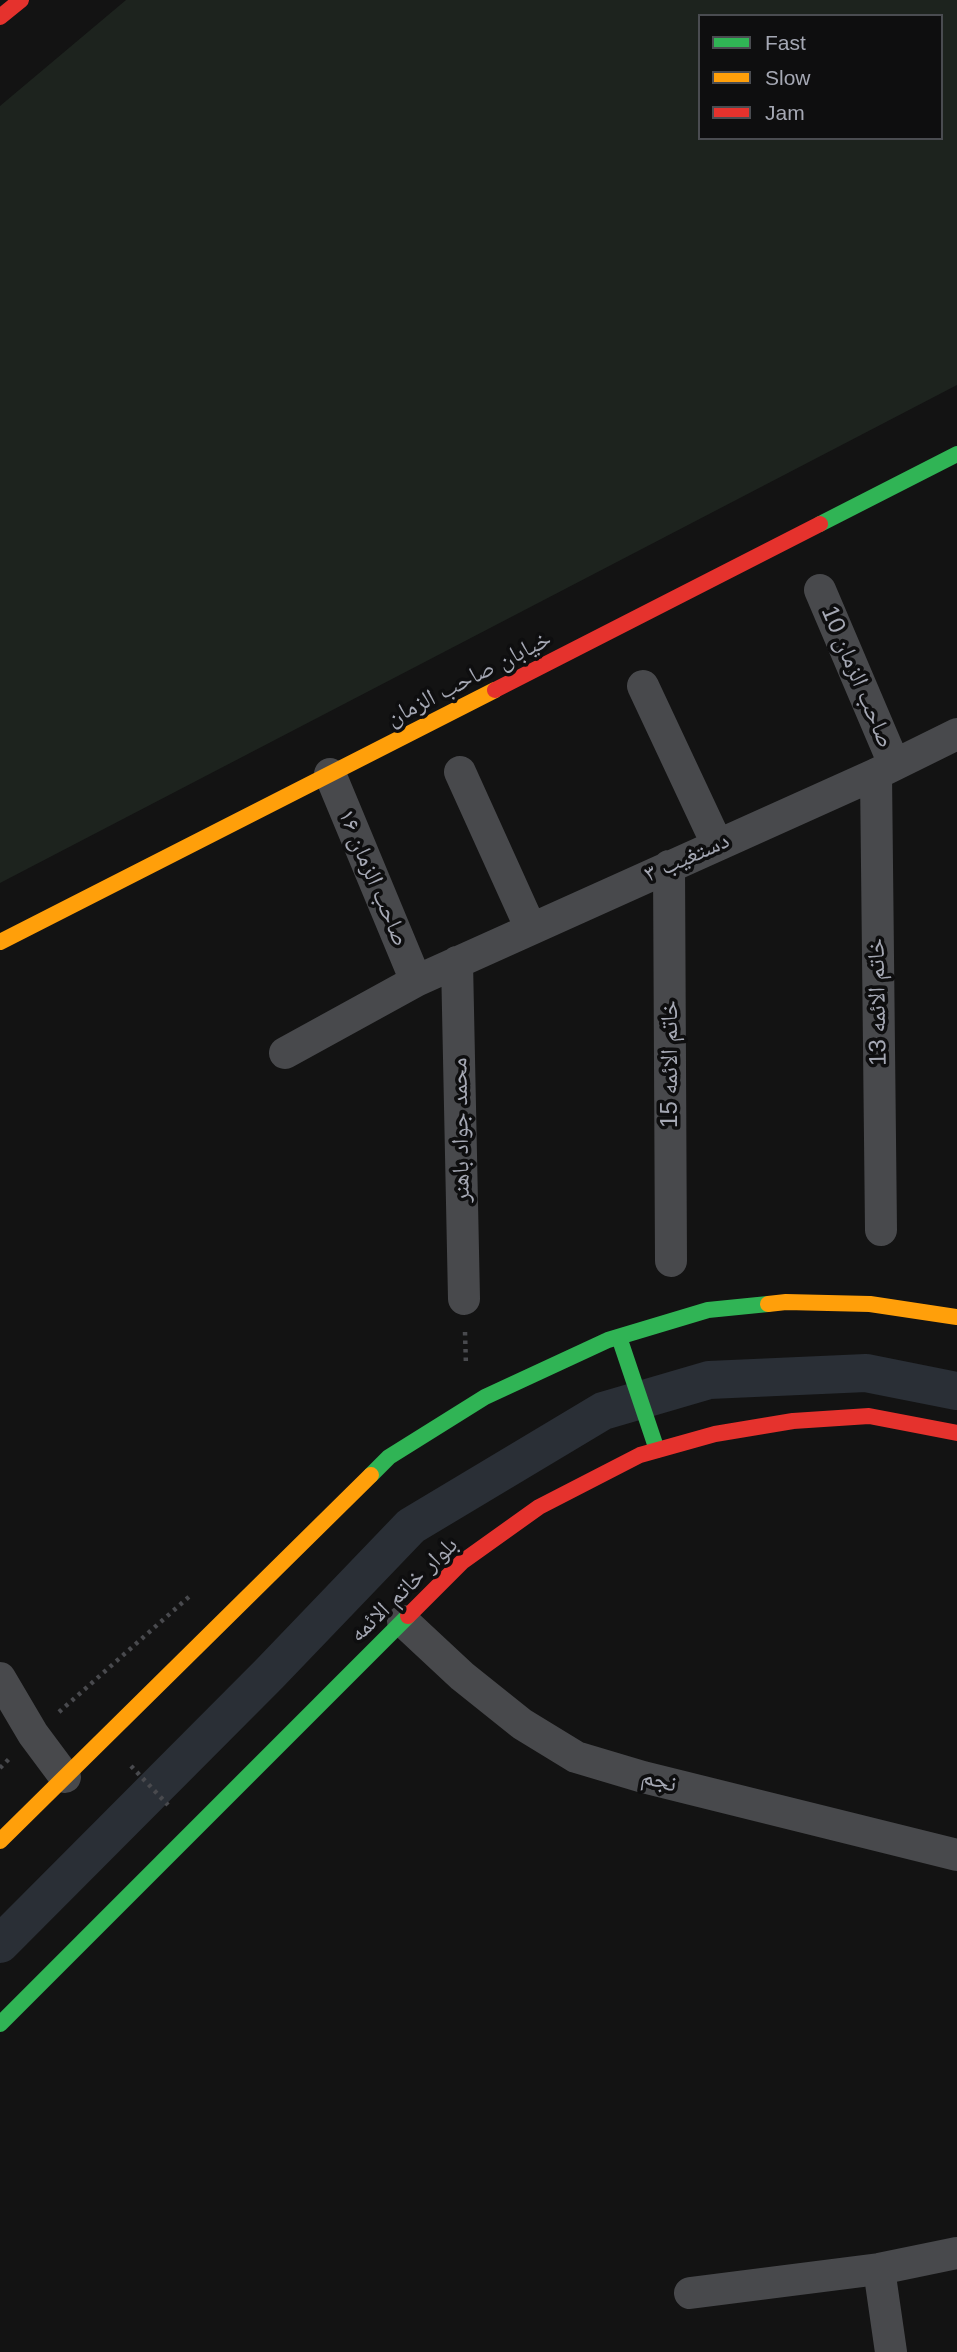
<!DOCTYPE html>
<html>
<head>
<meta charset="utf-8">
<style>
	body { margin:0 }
	#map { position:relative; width:957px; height:2352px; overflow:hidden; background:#131313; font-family:Arial,sans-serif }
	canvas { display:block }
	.legend { position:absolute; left:698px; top:14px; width:245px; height:126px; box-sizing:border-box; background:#0e0e0f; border:2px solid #4a4c51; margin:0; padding:9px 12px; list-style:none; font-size:21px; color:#a5a8b4 }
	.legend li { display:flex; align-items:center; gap:14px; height:35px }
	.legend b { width:35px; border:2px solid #4a4c51 }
</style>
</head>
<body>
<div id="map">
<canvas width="957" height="2352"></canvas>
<ul class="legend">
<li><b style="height:9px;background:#30b455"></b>Fast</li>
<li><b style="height:9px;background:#ff9f0a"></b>Slow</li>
<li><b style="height:9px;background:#e5322d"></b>Jam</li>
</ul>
</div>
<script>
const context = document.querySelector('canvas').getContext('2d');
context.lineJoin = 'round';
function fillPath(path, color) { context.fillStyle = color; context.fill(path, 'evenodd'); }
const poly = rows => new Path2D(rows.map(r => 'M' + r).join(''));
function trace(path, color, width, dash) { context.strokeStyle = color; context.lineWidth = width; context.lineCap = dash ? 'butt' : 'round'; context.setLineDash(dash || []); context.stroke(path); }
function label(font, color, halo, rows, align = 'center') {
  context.font = font + ' Arial,"Noto Naskh Arabic",sans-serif'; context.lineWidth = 7; context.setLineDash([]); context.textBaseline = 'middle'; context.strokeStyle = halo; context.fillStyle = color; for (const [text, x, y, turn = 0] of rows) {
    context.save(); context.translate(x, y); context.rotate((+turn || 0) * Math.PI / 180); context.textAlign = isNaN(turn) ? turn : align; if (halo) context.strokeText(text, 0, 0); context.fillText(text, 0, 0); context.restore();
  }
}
const green = poly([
	[126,0,957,0,957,385,0,883,0,106],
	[700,16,941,16,941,138,700,138]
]);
const canal = poly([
	[0,1944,269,1674,411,1526,603,1411,709,1380,866,1373,957,1391]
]);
const path = poly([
	[465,1332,466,1366],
	[59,1712,191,1595],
	[131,1766,168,1805],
	[0,1768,9,1759]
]);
const street = poly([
	[820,590,894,764],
	[643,686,717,844],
	[460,772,531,929],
	[330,774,416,981],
	[876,774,881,1230],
	[669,866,671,1261],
	[457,962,464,1299],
	[285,1053,416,981,876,774,957,734],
	[403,1621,462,1676,522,1724,576,1757,643,1777,957,1855],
	[0,1678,33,1734,65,1777],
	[879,2269,891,2352],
	[690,2293,879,2269,957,2253]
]);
const fast = poly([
	[820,524,957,454],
	[619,1337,657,1450],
	[371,1475,389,1457,485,1397,608,1340,708,1310,768,1304],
	[0,2024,408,1616]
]);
const slow = poly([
	[0,942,495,690],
	[768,1304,786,1302,870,1304,957,1317],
	[0,1841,371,1475]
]);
const jam = poly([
	[0,17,21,0],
	[495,690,820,524],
	[408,1616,462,1562,539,1507,640,1455,715,1434,793,1421,869,1416,957,1433]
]);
const streetNames = [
	["صاحب الزمان 10",857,677,67],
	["خیابان صاحب الزمان",469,679,-27],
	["دستغیب ۳",687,858,-24],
	["صاحب الزمان ۱۶",373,878,67],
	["خاتم الائمه 13",878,1002,-91],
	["خاتم الائمه 15",670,1064,-90],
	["محمد جواد باهنر",461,1130,-91],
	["بلوار خاتم الائمه",404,1590,-44],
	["نجم",659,1781,15]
];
fillPath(green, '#1d231e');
trace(canal, '#2a2f36', 38);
trace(path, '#494a4e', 4.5, [3.5, 5]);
trace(street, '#48494c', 32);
trace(fast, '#30b455', 16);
trace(slow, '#ff9f0a', 16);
trace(jam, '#e5322d', 16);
label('24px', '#a5a8b4', '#0e0e0f', streetNames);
</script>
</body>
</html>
